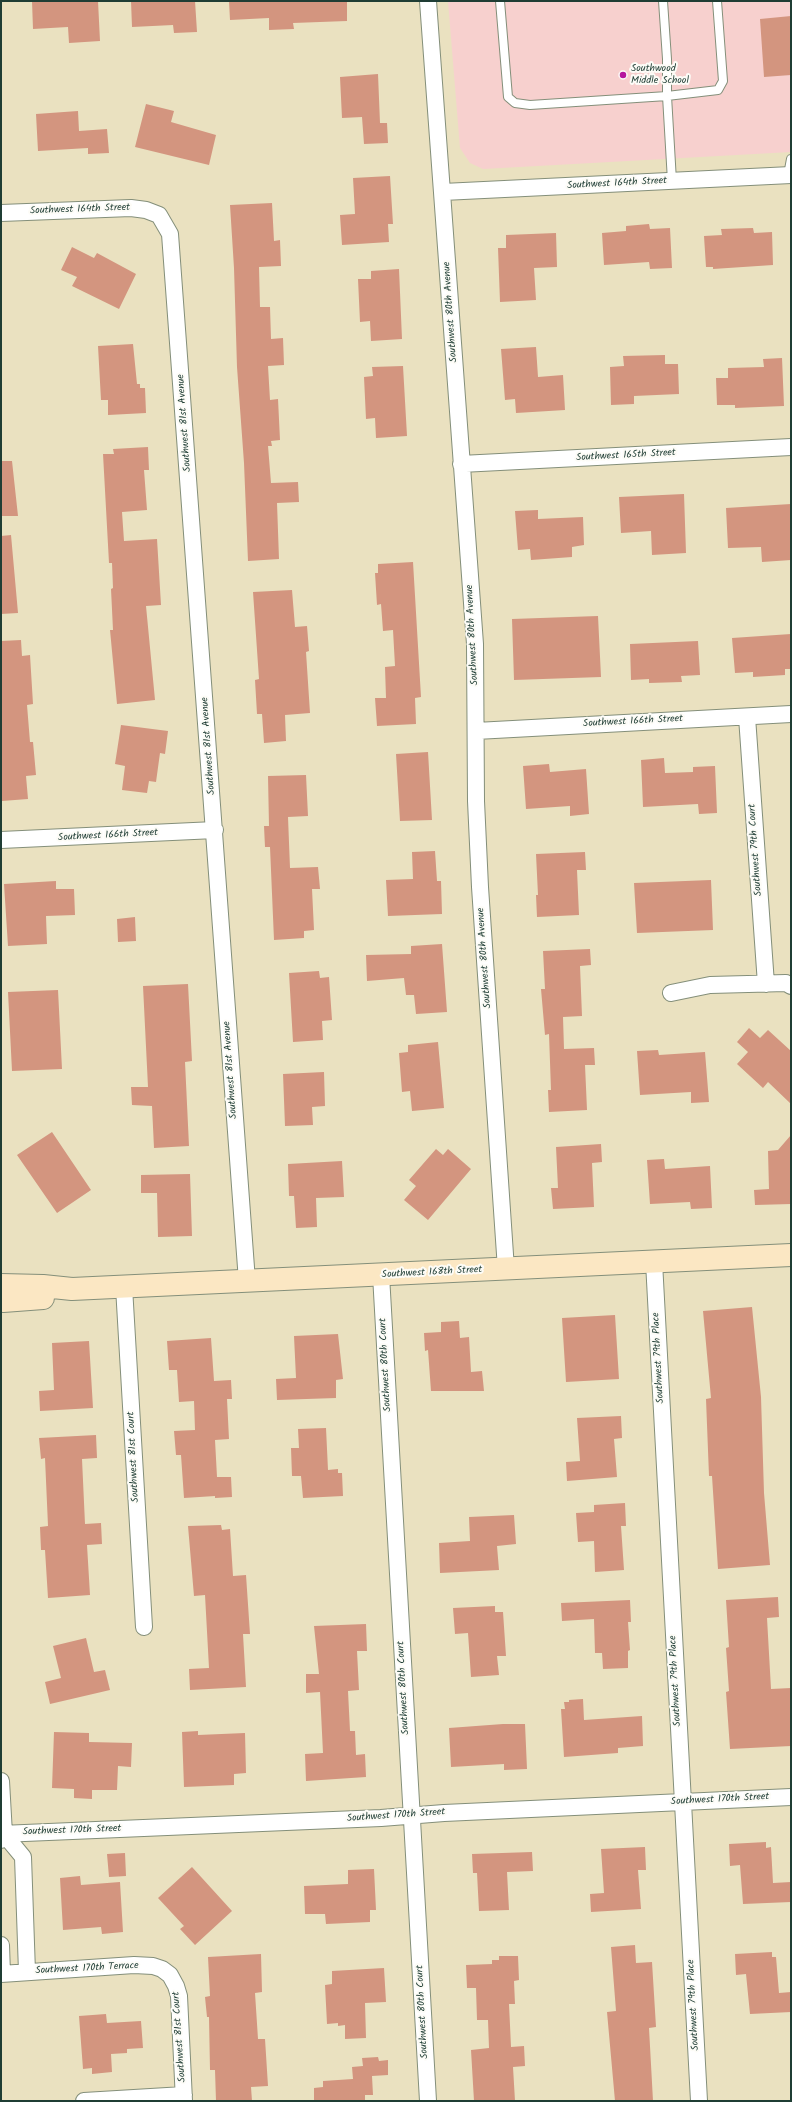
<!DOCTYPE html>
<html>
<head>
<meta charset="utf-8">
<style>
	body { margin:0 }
	#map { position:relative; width:792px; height:2102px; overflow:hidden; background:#eae1c0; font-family:Kalam,sans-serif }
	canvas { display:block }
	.frame { position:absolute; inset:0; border:2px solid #1f3d34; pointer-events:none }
</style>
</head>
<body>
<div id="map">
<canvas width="792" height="2102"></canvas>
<div class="frame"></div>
</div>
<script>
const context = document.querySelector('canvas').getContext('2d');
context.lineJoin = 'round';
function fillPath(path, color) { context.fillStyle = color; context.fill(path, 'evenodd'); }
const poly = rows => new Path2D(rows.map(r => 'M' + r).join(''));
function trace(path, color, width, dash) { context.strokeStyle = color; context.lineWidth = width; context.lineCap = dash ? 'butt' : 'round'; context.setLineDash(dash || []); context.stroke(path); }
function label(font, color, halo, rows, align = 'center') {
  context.font = font + ' Kalam,sans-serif'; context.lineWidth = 4; context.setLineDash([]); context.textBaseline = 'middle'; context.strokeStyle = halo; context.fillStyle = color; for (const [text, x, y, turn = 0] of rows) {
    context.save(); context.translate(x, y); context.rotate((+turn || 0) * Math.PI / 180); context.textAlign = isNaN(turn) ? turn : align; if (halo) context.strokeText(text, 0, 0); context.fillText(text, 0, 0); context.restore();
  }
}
const built = poly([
	[448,1,791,1,791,152,483,169,470,163,460,148]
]);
const building = poly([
	[32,1,98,1,100,41,69,43,68,27,33,29],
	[131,1,195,1,197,32,174,33,173,25,132,27],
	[229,1,347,1,347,21,293,23,294,29,269,30,269,18,230,20],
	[791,16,791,75,764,77,760,19],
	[378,74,380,123,387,123,388,143,364,144,362,117,342,118,340,77],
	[146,104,174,111,171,122,216,135,209,165,135,147],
	[78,111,79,131,107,129,109,153,88,154,88,148,38,151,36,114],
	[390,176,393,224,388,224,389,242,342,245,340,215,355,214,353,178],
	[272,203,274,241,280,240,281,266,259,267,260,307,270,307,271,339,283,338,284,365,268,366,270,400,278,399,280,440,271,441,272,446,268,446,271,483,298,482,299,502,277,503,279,559,248,561,244,463,237,367,234,268,230,205],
	[649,224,650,229,670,228,672,268,650,269,649,262,604,265,602,233,626,231,626,226],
	[753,228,754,233,772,232,773,265,713,269,713,267,706,267,704,236,722,235,721,229],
	[556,233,557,267,534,268,536,300,500,302,498,248,506,248,506,235],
	[72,247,94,258,97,253,136,274,119,309,72,286,77,277,61,270],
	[399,269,402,339,371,341,370,321,360,322,358,279,371,279,371,271],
	[133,344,137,384,140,384,140,388,145,388,146,413,108,415,108,400,101,400,98,346],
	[536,347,538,377,563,375,565,410,516,413,515,399,505,400,501,349],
	[665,355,665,364,678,364,679,394,634,396,634,404,611,405,610,367,624,366,623,356],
	[782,358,784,406,735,408,735,405,717,405,716,378,728,378,728,368,764,367,763,359],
	[403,366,407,436,376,438,375,418,366,419,364,377,373,376,372,367],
	[148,447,149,470,144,470,147,510,122,512,124,541,157,539,161,605,146,606,155,700,117,704,110,630,113,630,111,589,113,588,112,563,109,563,103,454,114,454,113,449],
	[1,461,12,461,18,516,1,516],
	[684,494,686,553,652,555,651,531,621,533,619,497],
	[791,504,791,560,762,562,761,547,728,548,726,508],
	[538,510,538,519,583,517,584,545,572,547,572,557,531,560,530,549,518,550,515,511],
	[11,535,18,613,1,614,1,536],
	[413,562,421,697,415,698,416,724,377,726,375,698,386,698,385,667,395,666,393,630,383,631,381,604,377,605,375,573,378,573,378,564],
	[292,590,295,627,307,626,309,651,306,652,310,713,285,715,286,741,264,743,262,714,257,714,255,680,259,679,253,592],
	[598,616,601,677,514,680,512,619],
	[791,634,791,669,785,669,785,675,753,677,753,672,735,673,732,638],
	[21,640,22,656,30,655,33,704,27,705,30,742,33,742,36,775,26,776,28,799,2,801,1,641],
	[698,641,700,675,681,676,682,682,649,683,649,679,631,680,630,644],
	[121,725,168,731,165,754,160,753,156,782,149,781,147,793,122,790,125,766,115,764],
	[428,752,432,820,400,821,396,754],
	[664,758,665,773,693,772,693,767,715,766,717,813,699,814,698,804,643,807,641,760],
	[549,764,550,772,586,769,589,814,570,816,570,806,526,809,523,766],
	[306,775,308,816,288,817,290,868,318,867,320,889,312,889,314,930,304,931,304,938,274,940,270,847,265,847,264,826,269,826,268,776],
	[435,851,437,881,441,881,442,914,388,916,386,880,413,879,412,852],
	[585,852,586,870,577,870,579,915,537,917,536,895,538,895,536,854],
	[711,880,713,930,637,933,634,883],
	[56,881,56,889,74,889,75,915,46,916,47,944,8,946,4,884],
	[135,917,136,941,118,942,117,919],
	[442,944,447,1012,416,1014,414,995,406,995,404,978,367,981,366,955,411,954,411,946],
	[590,949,591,965,580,966,582,1016,563,1017,564,1049,594,1048,595,1065,585,1065,587,1110,549,1112,548,1090,551,1090,549,1034,545,1035,541,989,545,989,543,951],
	[319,971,320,978,329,977,332,1020,322,1021,323,1040,293,1042,289,973],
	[188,984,192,1061,185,1062,189,1146,154,1148,152,1106,132,1105,131,1087,148,1087,143,986],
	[58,990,62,1069,12,1071,8,992],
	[749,1028,760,1038,768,1030,791,1051,791,1104,768,1082,763,1088,737,1064,748,1052,737,1042],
	[438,1042,444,1108,412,1111,410,1091,402,1092,399,1053,408,1052,408,1045],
	[658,1050,659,1055,705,1052,709,1102,691,1103,691,1092,640,1095,637,1051],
	[324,1072,325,1106,312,1107,313,1125,285,1126,283,1074],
	[52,1132,91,1190,57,1213,17,1155],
	[791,1135,791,1204,755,1205,754,1190,769,1189,768,1151,778,1150],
	[601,1144,602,1162,592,1163,594,1207,553,1209,551,1188,558,1188,556,1147],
	[436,1149,443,1155,448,1149,471,1169,428,1220,404,1200,416,1186,409,1180],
	[664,1159,665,1169,710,1166,712,1208,691,1209,690,1202,650,1204,647,1160],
	[342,1161,344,1197,316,1198,317,1227,296,1228,294,1196,289,1196,288,1164],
	[190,1174,192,1236,158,1237,157,1193,141,1193,141,1175],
	[752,1307,761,1397,764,1493,770,1565,718,1569,712,1476,709,1476,706,1399,711,1398,703,1311],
	[615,1315,619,1379,566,1382,562,1318],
	[459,1321,460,1338,469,1337,471,1372,482,1371,484,1391,431,1391,428,1350,425,1351,424,1333,441,1332,441,1322],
	[338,1334,343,1379,336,1380,336,1398,277,1400,276,1379,296,1378,294,1336],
	[211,1338,214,1381,231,1380,232,1399,227,1399,229,1439,215,1440,217,1477,231,1477,232,1497,215,1498,215,1496,184,1498,181,1455,176,1455,174,1431,195,1430,194,1401,179,1402,177,1370,169,1370,167,1341],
	[89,1341,93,1408,40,1411,39,1391,54,1390,52,1343],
	[621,1416,622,1438,614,1439,617,1477,567,1481,566,1462,580,1461,577,1418],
	[326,1428,328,1470,338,1469,338,1473,342,1473,343,1496,303,1498,301,1476,292,1476,291,1448,299,1448,298,1429],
	[96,1435,97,1458,82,1459,85,1524,101,1523,102,1544,87,1545,90,1595,48,1598,45,1550,41,1550,40,1527,48,1526,45,1458,41,1459,39,1438],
	[625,1503,626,1526,621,1526,624,1570,595,1572,594,1541,578,1542,576,1513,594,1512,594,1505],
	[514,1515,516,1544,497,1546,499,1570,440,1573,439,1543,470,1541,469,1517],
	[221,1525,222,1530,230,1529,233,1576,246,1575,250,1634,243,1634,246,1687,190,1690,189,1669,209,1668,205,1595,194,1596,188,1526],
	[778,1597,779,1617,767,1618,771,1689,791,1688,791,1746,730,1749,726,1692,729,1691,726,1648,729,1647,726,1600],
	[630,1600,631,1622,628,1622,630,1650,628,1651,628,1668,603,1669,602,1653,595,1653,594,1619,562,1621,561,1603],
	[495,1606,495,1612,503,1612,506,1656,497,1656,499,1675,471,1677,468,1633,455,1634,453,1608],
	[366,1624,367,1651,357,1651,359,1690,348,1691,350,1731,355,1731,356,1755,365,1754,366,1777,306,1781,305,1754,323,1753,320,1692,306,1693,306,1674,319,1674,314,1626],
	[86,1638,94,1672,105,1670,110,1690,50,1704,45,1682,61,1678,53,1646],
	[583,1699,584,1720,642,1716,643,1746,618,1748,618,1753,564,1757,561,1709,565,1709,564,1702,569,1702,569,1700],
	[503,1724,525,1724,527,1769,504,1770,504,1764,451,1767,449,1728],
	[198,1731,198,1735,245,1733,246,1773,234,1774,234,1785,184,1787,182,1732],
	[54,1732,89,1733,89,1742,132,1743,131,1767,118,1766,117,1790,92,1790,92,1799,74,1798,74,1789,52,1788],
	[766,1842,766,1848,771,1847,773,1883,791,1882,791,1902,743,1904,740,1865,730,1866,729,1844],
	[645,1847,646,1870,638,1870,641,1909,591,1912,590,1894,604,1893,601,1849],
	[532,1852,533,1871,507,1872,509,1910,479,1911,477,1873,473,1873,472,1854],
	[125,1853,126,1876,109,1877,107,1854],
	[192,1867,232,1911,195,1945,180,1929,184,1926,158,1898],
	[374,1869,376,1910,370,1910,370,1922,326,1924,325,1914,305,1914,304,1886,348,1884,348,1870],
	[80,1876,81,1885,120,1882,123,1932,102,1934,101,1927,63,1930,60,1878],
	[635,1945,636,1963,652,1962,656,2027,649,2028,653,2101,615,2101,607,2012,616,2011,611,1947],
	[772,1952,772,1957,776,1957,779,1993,791,1992,791,2012,750,2014,746,1974,736,1975,735,1954],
	[261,1954,262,1992,255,1993,258,2039,265,2039,268,2086,251,2087,252,2101,216,2101,215,2070,210,2070,209,2017,207,2017,205,1997,210,1996,208,1957],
	[499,1956,518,1956,519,1980,514,1981,515,2004,509,2004,511,2047,524,2046,525,2066,513,2067,515,2101,474,2101,471,2050,489,2048,488,2020,477,2020,476,1988,467,1988,466,1965,492,1964,492,1960,499,1960],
	[384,1968,386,2002,365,2003,366,2038,345,2039,345,2025,338,2026,338,2023,327,2024,325,1985,332,1984,332,1971],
	[106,2014,107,2023,141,2021,143,2048,127,2049,127,2053,111,2054,112,2072,92,2074,92,2068,83,2069,79,2016],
	[378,2057,379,2061,388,2060,388,2075,372,2076,373,2095,365,2095,365,2101,314,2101,314,2088,323,2087,323,2081,353,2079,352,2067,363,2066,362,2058]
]);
const lane = poly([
	[500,1,508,97,515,103,530,105,667,96,667,59,663,1],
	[788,175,791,159],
	[672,181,667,96,718,90,723,81,717,1]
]);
const street = poly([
	[428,1,475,644,476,801,480,887,506,1269],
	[443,192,791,175],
	[1,213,131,208,146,210,159,215,170,234,247,1281],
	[461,464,791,447],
	[747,717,766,984],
	[476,731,791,714],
	[1,840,215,830],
	[671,993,710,985,786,983,791,986],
	[654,1262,699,2101],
	[381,1275,428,2101],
	[124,1287,144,1627],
	[1,1781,4,1834,1,1840],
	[1,1834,381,1818,444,1813,791,1797],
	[4,1834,23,1857,27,1972],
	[1,1945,2,1974],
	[1,1974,134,1965,153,1966,162,1969,170,1975,176,1986,179,1996,184,2101],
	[84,2101,184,2095]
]);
const secondary = poly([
	[1,1285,43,1286,72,1289,791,1255],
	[3,1301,43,1298]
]);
const markers = [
	[623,75,4,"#b5179e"]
];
const poiNames = [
	["Southwood",631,69],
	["Middle School",631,81]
];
const streetNames = [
	["Southwest 164th Street",617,184,-3],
	["Southwest 164th Street",80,210,-2],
	["Southwest 80th Avenue",451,312,-94],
	["Southwest 81st Avenue",185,423,-94],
	["Southwest 165th Street",626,456,-3],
	["Southwest 80th Avenue",473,635,-93],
	["Southwest 166th Street",633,722,-3],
	["Southwest 81st Avenue",209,746,-94],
	["Southwest 166th Street",108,836,-3],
	["Southwest 79th Court",756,850,-94],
	["Southwest 80th Avenue",485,958,-94],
	["Southwest 81st Avenue",231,1070,-94],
	["Southwest 168th Street",432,1273,-3],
	["Southwest 79th Place",659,1358,-93],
	["Southwest 80th Court",386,1365,-93],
	["Southwest 81st Court",134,1457,-93],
	["Southwest 79th Place",676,1681,-93],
	["Southwest 80th Court",404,1688,-93],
	["Southwest 170th Street",720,1800,-3],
	["Southwest 170th Street",396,1816,-4],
	["Southwest 170th Street",72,1831,-2],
	["Southwest 170th Terrace",87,1969,-3],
	["Southwest 79th Place",694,2005,-93],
	["Southwest 80th Court",423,2012,-93],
	["Southwest 81st Court",180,2037,-94]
];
fillPath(built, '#f7d0ce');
fillPath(building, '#d3957f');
trace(lane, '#848f7a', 10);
trace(street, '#848f7a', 18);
trace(secondary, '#848f7a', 24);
trace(lane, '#fff', 8);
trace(street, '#fff', 16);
trace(secondary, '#fbe7c3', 22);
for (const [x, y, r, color] of markers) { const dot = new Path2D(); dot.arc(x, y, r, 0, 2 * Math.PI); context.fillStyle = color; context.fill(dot); trace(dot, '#fdfcf7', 1.5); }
label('10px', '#1f3d34', '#fdfcf7', poiNames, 'left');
label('10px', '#1f3d34', '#fdfcf7', streetNames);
</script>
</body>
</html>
